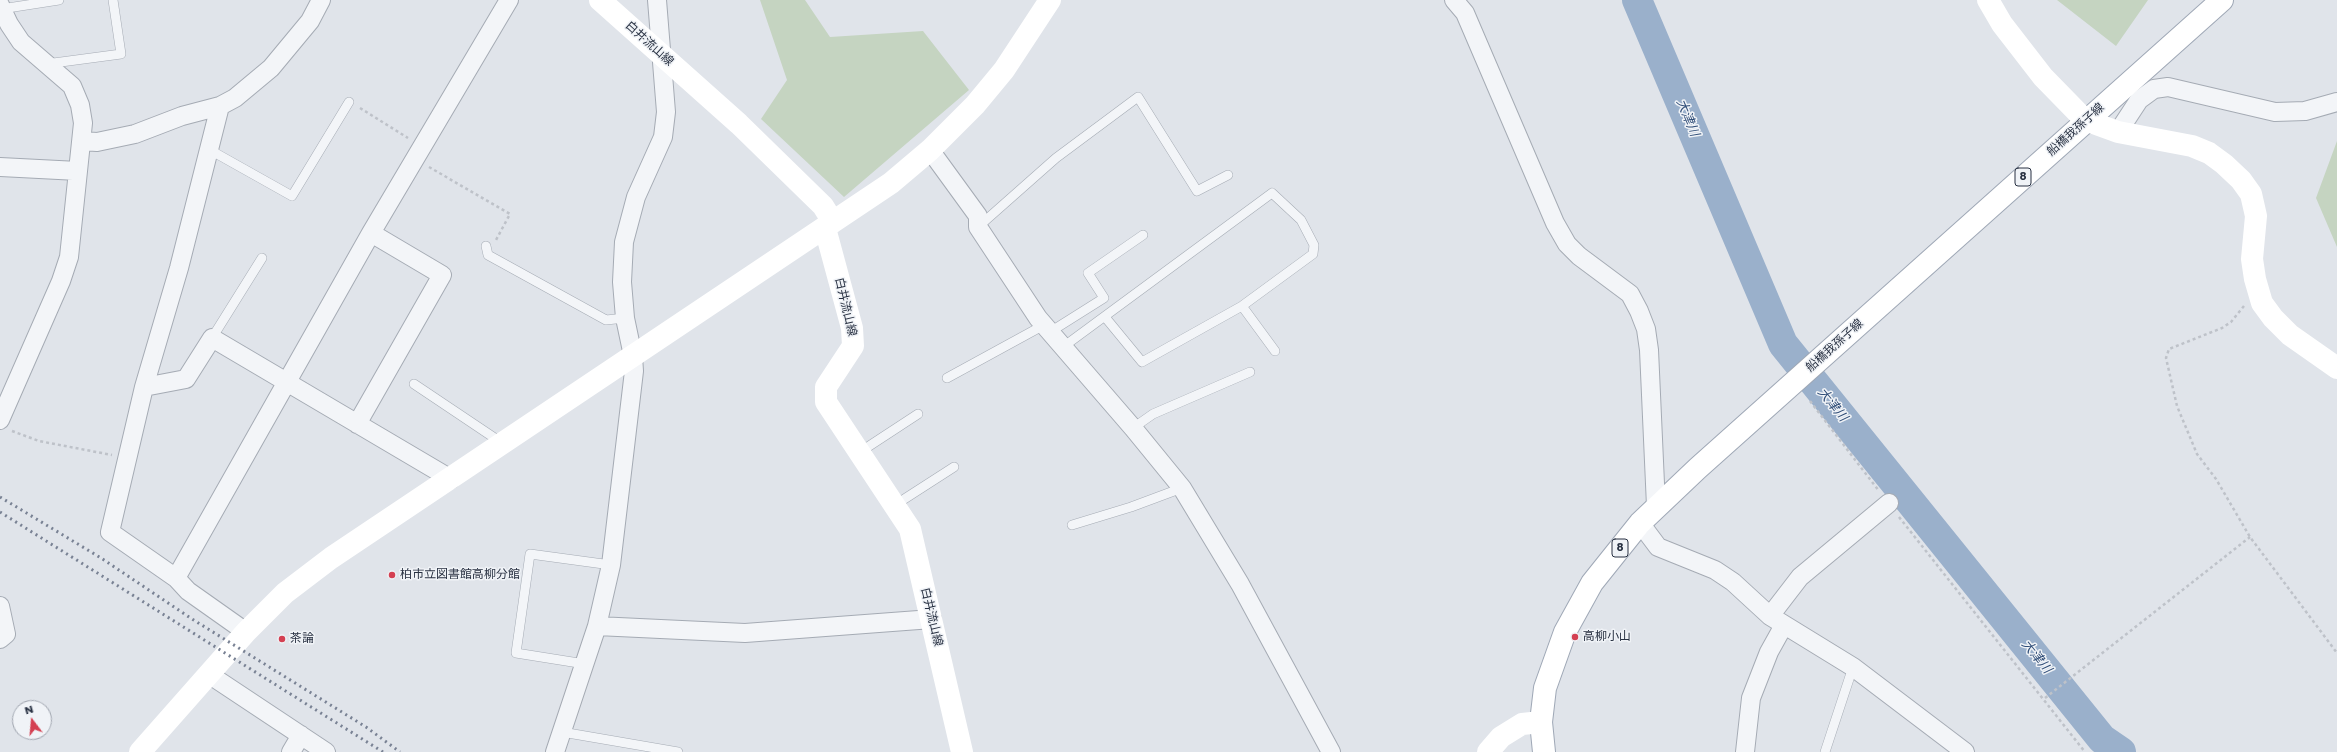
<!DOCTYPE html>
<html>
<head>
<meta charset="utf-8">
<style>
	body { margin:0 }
	#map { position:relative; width:2337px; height:752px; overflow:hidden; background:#e0e4ea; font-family:Poppins,sans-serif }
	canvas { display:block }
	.north { position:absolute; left:12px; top:700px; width:40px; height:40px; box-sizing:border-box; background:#f0f3f7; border:1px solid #a0a5af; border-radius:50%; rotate:344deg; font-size:11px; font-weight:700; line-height:16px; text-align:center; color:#283142 }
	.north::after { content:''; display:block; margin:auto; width:14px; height:18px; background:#d44052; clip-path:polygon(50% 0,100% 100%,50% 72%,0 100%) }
</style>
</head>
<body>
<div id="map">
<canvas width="2337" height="752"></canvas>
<div class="north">N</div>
</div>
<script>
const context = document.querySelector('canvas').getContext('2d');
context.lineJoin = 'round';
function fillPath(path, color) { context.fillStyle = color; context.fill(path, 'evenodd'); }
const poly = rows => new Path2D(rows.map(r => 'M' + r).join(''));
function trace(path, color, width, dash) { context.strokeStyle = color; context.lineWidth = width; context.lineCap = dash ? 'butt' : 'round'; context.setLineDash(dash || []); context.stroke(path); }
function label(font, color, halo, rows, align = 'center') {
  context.font = font + ' Poppins,"Noto Sans JP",sans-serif'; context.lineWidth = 3; context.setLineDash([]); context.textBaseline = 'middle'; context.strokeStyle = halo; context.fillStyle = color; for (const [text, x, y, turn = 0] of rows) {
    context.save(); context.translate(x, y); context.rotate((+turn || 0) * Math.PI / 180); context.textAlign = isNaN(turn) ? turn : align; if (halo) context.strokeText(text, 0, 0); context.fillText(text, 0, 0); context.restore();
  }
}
const green = poly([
	[760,0,805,0,830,37,923,31,969,90,844,197,761,119,787,80],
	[2057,0,2148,0,2116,46],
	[2337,141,2337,247,2316,198]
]);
const river = poly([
	[1637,0,1783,344,2102,739,2121,752]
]);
const path = poly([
	[360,108,408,138],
	[429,167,510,214,496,240],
	[2244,306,2231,322,2222,328,2169,349,2166,358,2177,406,2197,454,2216,479,2250,537,2337,653],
	[1810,401,1879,491],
	[12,431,39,441,112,455],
	[1899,517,2085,752],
	[2045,698,2250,537]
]);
const lane = poly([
	[1,9,59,0],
	[46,64,121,54,113,0],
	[210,150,292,196,349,102],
	[978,227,1056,158,1138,97,1197,191,1228,175],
	[486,246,488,255,606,320,625,318],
	[1242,306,1275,351],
	[1050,332,1104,298,1088,273,1143,235],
	[212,338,262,258],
	[1063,347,1272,193,1301,220,1314,245,1313,254,1242,306,1142,362,1105,317],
	[947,378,1044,325],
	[414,384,502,443],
	[1133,428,1153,414,1250,372],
	[860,452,918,414],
	[895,505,954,467],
	[1072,525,1131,507,1182,488],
	[585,664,516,653,530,554,611,565],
	[562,732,678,752],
	[1825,752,1853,667]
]);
const street = poly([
	[1454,0,1465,13,1555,223,1567,244,1579,256,1630,294,1639,311,1646,329,1649,350,1656,506],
	[0,5,9,24,21,42,72,86,80,105,83,123,78,171,0,167],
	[2118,132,2139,100,2154,89,2168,87,2275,112,2305,111,2337,102],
	[82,141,97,142,135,134,182,116,220,106],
	[930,150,978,216,978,227,1038,318,1133,428,1182,488,1240,584,1331,752],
	[144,387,186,379,212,338,451,479],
	[0,420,61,281,69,257,78,171],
	[357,424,442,275,371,233],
	[1640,523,1658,547,1715,570,1733,582,1770,616,1853,667,1965,752],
	[176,578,371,233,509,0],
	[0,606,6,634,0,639],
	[1770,616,1800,577,1889,503],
	[597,626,745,633,932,619],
	[246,632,188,591,176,578,110,532,144,387,179,268,220,106,235,98,271,68,310,21,321,0],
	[210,675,326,752],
	[291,752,301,735],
	[555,752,597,626,611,565,634,371,633,356,625,318,622,282,624,242,636,197,663,137,666,112,657,0],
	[1745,752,1751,698,1769,652,1784,625]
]);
const secondary = poly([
	[600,0,739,124,823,206,833,222,825,228,852,328,853,346,826,387,826,402,910,529,962,752],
	[1988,0,2002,24,2043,77,2085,120,2118,132,2192,146,2209,153,2224,164,2241,180,2251,194,2256,216,2252,259,2255,279,2262,303,2273,318,2290,335,2337,368],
	[140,752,246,632,285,593,331,558,891,183,930,150,975,105,1004,70,1050,0],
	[1488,752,1501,737,1522,724,1541,722]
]);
const primary = poly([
	[1544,752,1541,722,1545,688,1565,632,1592,583,1640,523,1698,468,2222,0]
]);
const rail = poly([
	[0,497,101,558,192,619,366,727,400,752],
	[0,512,383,752]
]);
const markers = [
	[392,575,4,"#d44052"],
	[1575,637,4,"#d44052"],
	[282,639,4,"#d44052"]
];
const shields = [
	[2023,177,16],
	[1620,548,16]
];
const shieldNames = [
	["8",2023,177],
	["8",1620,548]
];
const streetNames = [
	["白井流山線",649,44,42],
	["船橋我孫子線",2076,130,-42],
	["白井流山線",845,307,77],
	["船橋我孫子線",1835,346,-42],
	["白井流山線",931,617,77]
];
const poiNames = [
	["柏市立図書館高柳分館",400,575],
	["高柳小山",1583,637],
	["茶論",290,639]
];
const waterNames = [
	["大津川",1687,118,67],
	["大津川",1832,405,51],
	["大津川",2036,657,51]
];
fillPath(green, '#c5d4c1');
trace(river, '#9ab0cb', 30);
trace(lane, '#a5abb4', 10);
trace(street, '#a5abb4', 20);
trace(primary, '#9fa8b6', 24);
trace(path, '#bec2c9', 2.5, [3, 3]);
trace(lane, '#f3f5f8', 9);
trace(street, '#f3f5f8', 18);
trace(secondary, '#fff', 22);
trace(primary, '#fff', 22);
trace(rail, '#798294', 3, [2, 4]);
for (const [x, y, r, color] of markers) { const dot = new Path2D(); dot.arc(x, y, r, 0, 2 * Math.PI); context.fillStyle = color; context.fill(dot); trace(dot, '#f0f3f7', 1.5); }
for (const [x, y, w] of shields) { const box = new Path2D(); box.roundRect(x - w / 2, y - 9, w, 18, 3); context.fillStyle = '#f0f3f7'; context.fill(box); trace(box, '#283142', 1); }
label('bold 11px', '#283142', null, shieldNames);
label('12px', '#283142', '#f0f3f7', streetNames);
label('12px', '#283142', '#f0f3f7', poiNames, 'left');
label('italic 13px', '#304e78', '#f0f3f7', waterNames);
</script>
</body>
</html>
